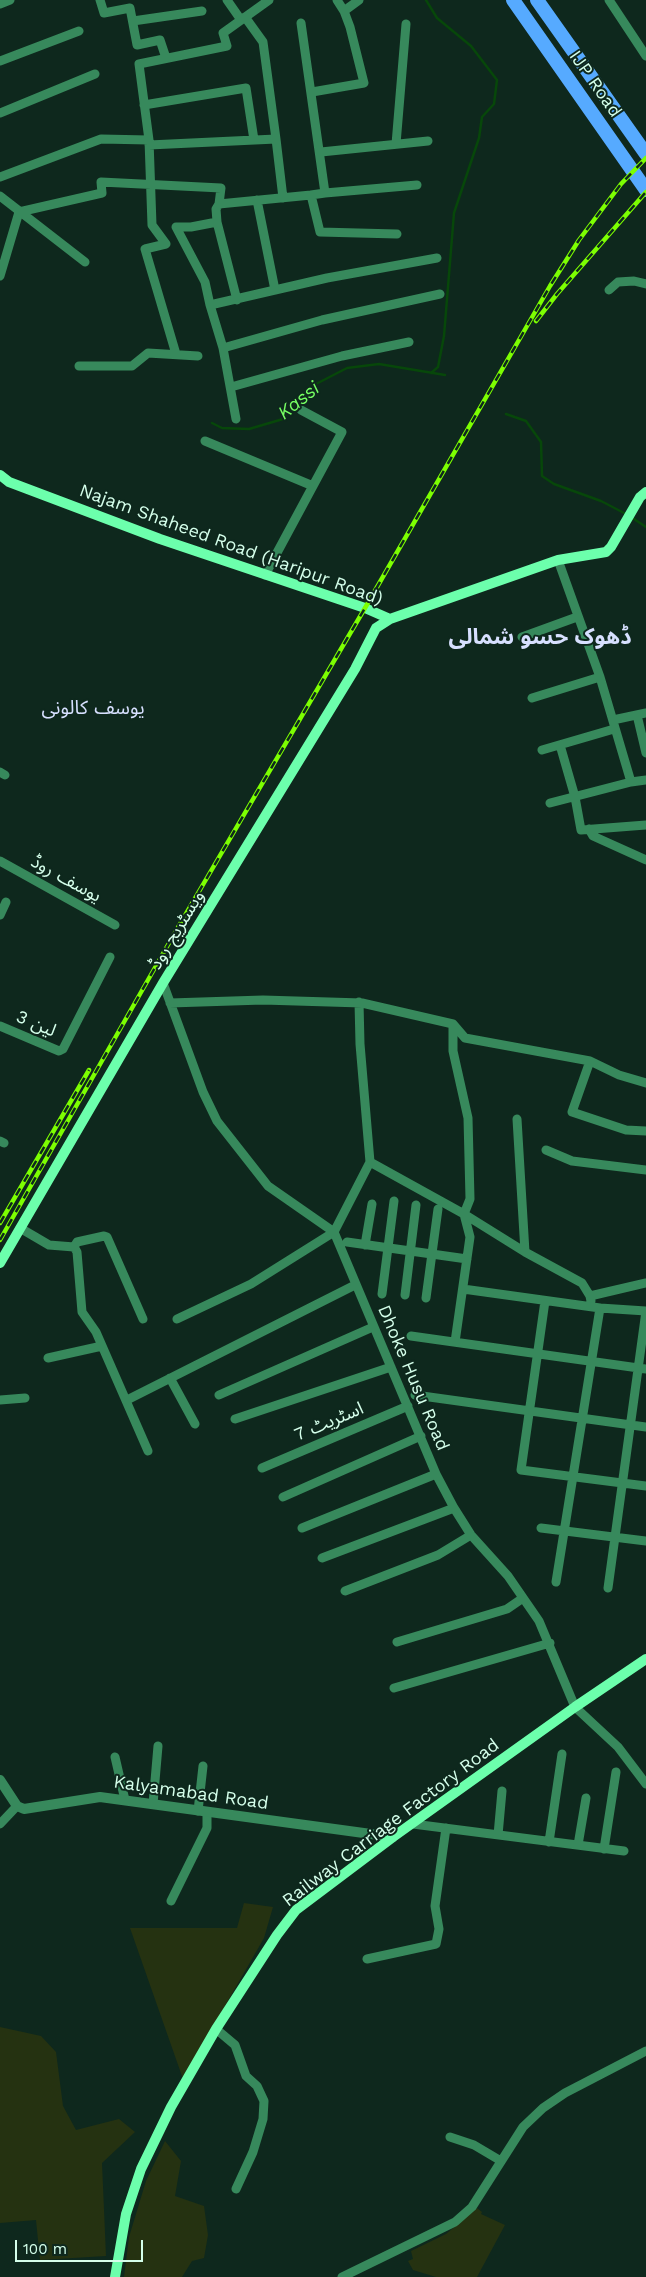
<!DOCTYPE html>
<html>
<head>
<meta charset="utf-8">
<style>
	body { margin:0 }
	#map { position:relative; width:646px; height:2277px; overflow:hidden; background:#0e281d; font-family:"Work Sans",sans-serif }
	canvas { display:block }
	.scale { position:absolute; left:15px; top:2240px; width:128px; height:22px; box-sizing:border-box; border:2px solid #d5ffeb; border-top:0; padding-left:6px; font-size:15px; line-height:18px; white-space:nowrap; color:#d5ffeb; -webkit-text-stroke:4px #0e281d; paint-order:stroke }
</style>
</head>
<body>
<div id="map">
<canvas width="646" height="2277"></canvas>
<div class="scale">100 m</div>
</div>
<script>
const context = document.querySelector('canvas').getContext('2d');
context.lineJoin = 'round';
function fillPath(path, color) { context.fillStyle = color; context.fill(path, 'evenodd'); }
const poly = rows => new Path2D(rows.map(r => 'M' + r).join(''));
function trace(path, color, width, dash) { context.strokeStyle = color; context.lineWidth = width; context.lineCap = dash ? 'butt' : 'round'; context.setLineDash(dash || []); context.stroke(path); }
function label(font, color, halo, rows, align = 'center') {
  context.font = font + ' "Work Sans","Noto Sans Arabic",sans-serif'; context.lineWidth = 4; context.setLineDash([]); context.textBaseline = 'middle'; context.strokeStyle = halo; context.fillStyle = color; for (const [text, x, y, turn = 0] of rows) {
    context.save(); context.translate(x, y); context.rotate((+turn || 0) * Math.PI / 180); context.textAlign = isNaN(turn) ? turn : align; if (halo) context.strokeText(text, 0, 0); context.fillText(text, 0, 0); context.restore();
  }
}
const green = poly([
	[244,1903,273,1907,264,1938,183,2079,130,1928,237,1928],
	[0,2027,41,2036,56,2052,63,2106,76,2130,119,2119,135,2132,102,2163,106,2256,40,2260,36,2220,0,2223],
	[165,2141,181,2161,175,2196,204,2206,208,2235,204,2258,192,2261,182,2277,124,2277,129,2237,146,2181],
	[477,2208,482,2212,481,2214,505,2225,477,2277,436,2277,413,2270,408,2261,413,2259,411,2251,446,2234]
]);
const stream = poly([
	[426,0,437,18,471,46,497,80,494,104,482,117,479,138,454,213,444,336,438,367,431,373],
	[506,414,526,421,541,442,542,476,554,484,601,501,626,514],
	[212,423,222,428,249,429,283,419,294,404,316,384,347,368,379,364,445,375],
	[631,517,646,527]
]);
const minor = poly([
	[100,0,104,13,130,8,137,45,160,40,166,58],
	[227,0,241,20],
	[609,0,646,56],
	[0,4,10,0],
	[344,11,359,0],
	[245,17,263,42,276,139],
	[133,21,202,11],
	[301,23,325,193,417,185],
	[0,61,79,31],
	[312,92,364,83,350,27,344,11,337,0],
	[144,105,246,88,254,140],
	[0,113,95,74],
	[396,144,406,24],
	[149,145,276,139,283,198],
	[321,152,428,141],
	[0,177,101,139,149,140],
	[325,193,311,195,320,232,397,234],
	[0,196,85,262],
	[257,200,275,290],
	[219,204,216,209,217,222,237,300],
	[217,222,191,227,176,227,205,282,210,305,327,278,437,258],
	[0,276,19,212,102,193,101,182,221,188,219,204,311,195],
	[609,290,618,282,634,281,646,284],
	[210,305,223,348,236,419],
	[223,348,322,320,440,294],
	[176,354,145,249,166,244,152,225,149,140,139,64,227,46,223,33,269,0],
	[79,366,132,366,148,353,198,356],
	[231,387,342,356,409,342],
	[205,441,313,486],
	[265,575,342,432,301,410],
	[522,637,577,617],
	[532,698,600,677],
	[637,715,646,753],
	[613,720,646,713],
	[560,745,575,797,581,830,646,825],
	[542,750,614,729],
	[0,772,5,775],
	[631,782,646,780],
	[550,803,631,782,600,677,558,560],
	[589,829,593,836,646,860],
	[0,861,115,925],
	[0,915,6,902],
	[163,983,203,1092,217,1121,268,1186,334,1232,436,1474,454,1508,471,1535,508,1576,539,1621,575,1707,618,1747,646,1784],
	[359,1002,360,1044,370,1162],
	[170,1003,263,1000,362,1003,453,1024,465,1038,590,1061,619,1075,646,1083],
	[453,1024,453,1051,468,1118,470,1199,464,1214,525,1252],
	[0,1026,59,1051,63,1049,110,957],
	[590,1061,572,1112,626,1130,646,1131],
	[517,1119,525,1252,582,1283,590,1296],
	[0,1141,4,1143],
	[546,1150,572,1161,646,1170],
	[20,1228,49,1245,74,1247,77,1242,104,1236,107,1237,143,1319],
	[347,1242,467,1259],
	[365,1245,372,1204],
	[74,1247,77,1252,82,1312,96,1332,148,1451],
	[463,1289,600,1308,646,1311],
	[382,1294,394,1201],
	[405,1295,416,1205],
	[426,1298,438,1209],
	[545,1301,521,1470,646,1486],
	[591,1301,590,1296,646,1283],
	[177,1319,251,1284,334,1232,370,1162,464,1214,470,1237,455,1342],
	[411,1336,646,1369],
	[48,1358,102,1346],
	[170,1378,195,1424],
	[219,1395,373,1327],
	[415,1395,646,1427],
	[0,1400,25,1398],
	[127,1400,355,1285],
	[235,1419,391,1367],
	[262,1468,408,1406],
	[283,1497,421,1436],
	[302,1528,436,1474],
	[541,1528,646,1541],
	[322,1558,454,1508],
	[556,1582,600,1308],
	[608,1588,646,1311],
	[345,1591,438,1555,471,1535],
	[397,1642,507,1609,523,1598],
	[394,1688,550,1643],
	[115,1757,125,1800],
	[153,1804,158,1746],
	[198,1811,203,1766],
	[0,1824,17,1806],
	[413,1824,624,1851],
	[498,1835,502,1791],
	[549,1842,562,1754],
	[578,1845,586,1798],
	[604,1849,616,1772],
	[171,1901,207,1828,207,1812],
	[367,1959,436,1944,439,1929,435,1906,446,1828],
	[216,2029,235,2045,246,2076,257,2086,264,2101,263,2119,253,2152,236,2189],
	[450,2137,474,2145,501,2161],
	[342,2277,455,2222,472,2207,523,2127,543,2108,565,2093,646,2051]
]);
const tertiary = poly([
	[0,1780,17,1806,24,1809,100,1797,393,1837]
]);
const secondary = poly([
	[0,475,9,482,160,539,365,608,390,619],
	[0,1263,163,983,355,669,376,628,390,619,558,560,606,552,611,547,640,497,646,492],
	[115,2277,126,2214,141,2169,171,2107,216,2029,277,1935,296,1910,393,1837,575,1707,646,1659]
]);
const trunk = poly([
	[513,0,646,190],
	[537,0,646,154]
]);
const rail = poly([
	[536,321,557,294,646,192],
	[0,1223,89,1070],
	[0,1240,177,929,365,608,550,286,579,240,621,184,646,158]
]);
const streetNames = [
	["IJP Road",595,84,55],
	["Najam Shaheed Road (Haripur Road)",231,545,20],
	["یوسف روڈ",66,879,29],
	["ویسٹریج روڈ",177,930,-59],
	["لین 3",36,1024,23],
	["Dhoke Husu Road",413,1378,67],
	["اسٹریٹ 7",329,1422,-23],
	["Kalyamabad Road",191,1793,8],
	["Railway Carriage Factory Road",391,1823,-37]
];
const waterNames = [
	["Kassi",299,401,-39]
];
const neighbourhoodNames = [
	["یوسف کالونی",93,708]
];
const districtNames = [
	["ڈھوک حسو شمالی",540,638]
];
fillPath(green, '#253211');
trace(stream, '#07470a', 2.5);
trace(minor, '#37895c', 9);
trace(tertiary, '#37895c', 10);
trace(secondary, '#6cffac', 10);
trace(trunk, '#56aaff', 14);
trace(rail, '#7dff01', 4.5);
trace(rail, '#0e281d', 2.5, [8]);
label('18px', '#d5ffeb', '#0e281d', streetNames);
label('italic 19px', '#76ff63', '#0e281d', waterNames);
label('19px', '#d7e0ff', '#0e281d', neighbourhoodNames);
label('bold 22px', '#d7e0ff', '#0e281d', districtNames);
</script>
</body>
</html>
